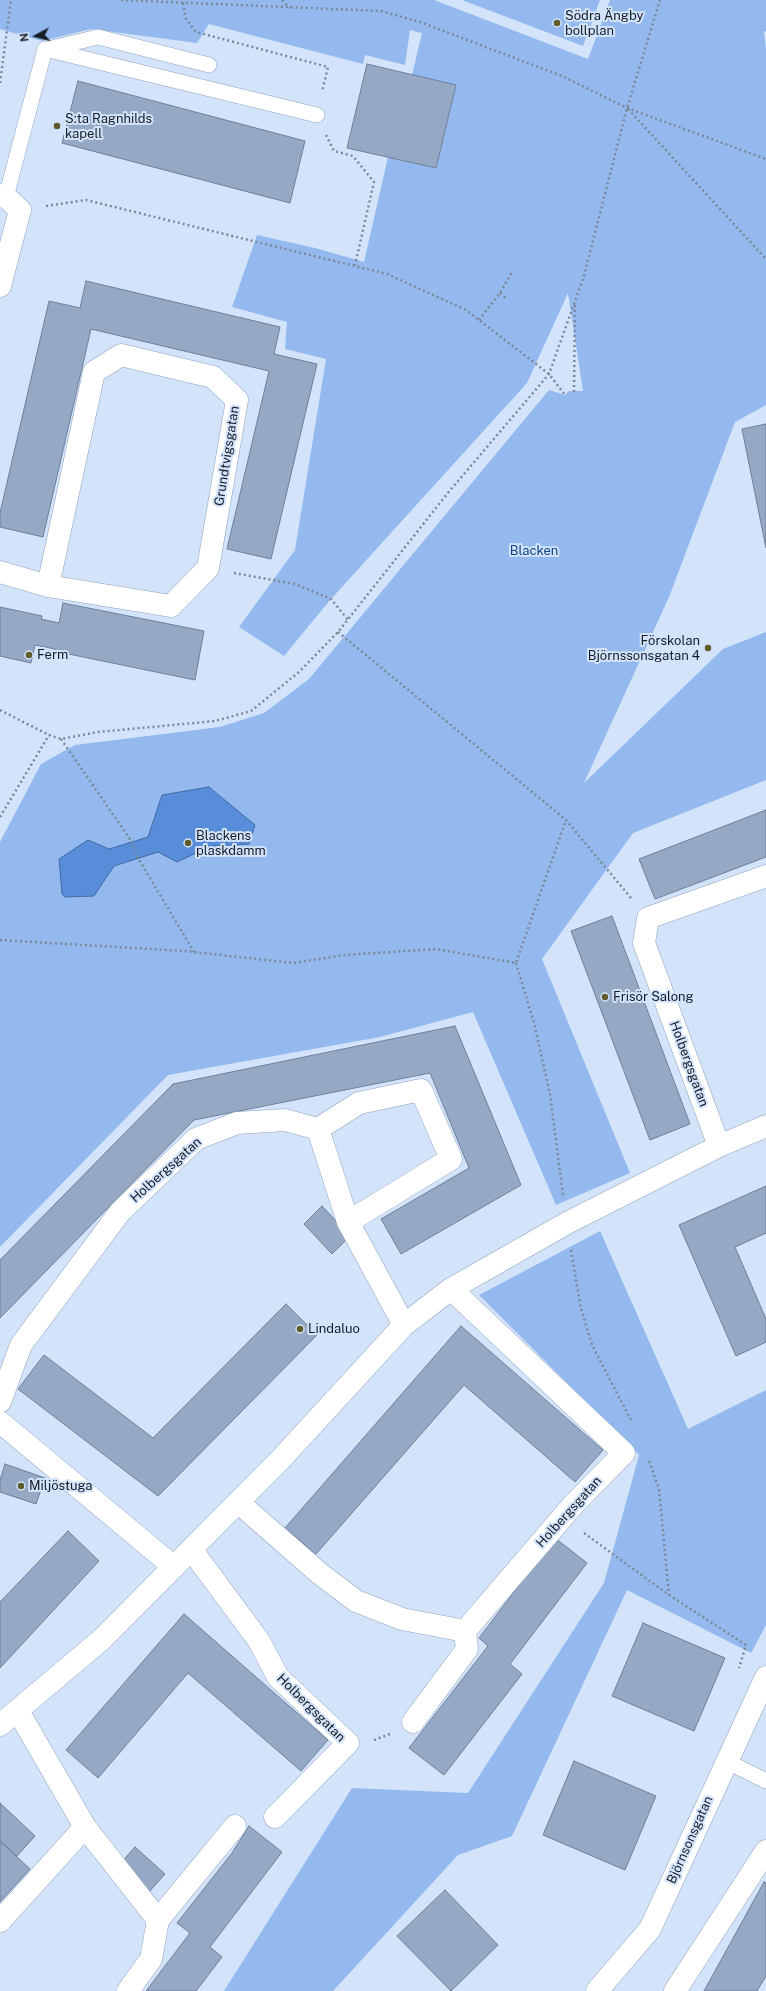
<!DOCTYPE html>
<meta charset="utf-8">
<style>
body{margin:0}
#map{position:relative;width:766px;height:1991px;overflow:hidden;background:#d2e3fa;font-family:"Public Sans",sans-serif}
canvas{display:block}
.north{position:absolute;left:16px;top:16px;width:40px;height:40px;-webkit-text-stroke:3px #d2e3fa;paint-order:stroke;rotate:263deg;font-size:11px;font-weight:700;line-height:16px;text-align:center;color:#161d27}
.north::after{content:'';display:block;margin:auto;width:14px;height:18px;background:#161d27;clip-path:polygon(50% 0,100% 100%,50% 72%,0 100%)}
</style>
<div id="map">
<canvas width="766" height="1991"></canvas>
<div class="north">N</div>
</div>
<script>
const ctx = document.querySelector('canvas').getContext('2d');
ctx.lineJoin = 'round';
function paint(path, color) { ctx.fillStyle = color; ctx.fill(path, 'evenodd'); }
const shape = rows => new Path2D(rows.map(r => 'M' + r).join(''));
function trace(path, color, width, dash) { ctx.strokeStyle = color; ctx.lineWidth = width; ctx.lineCap = dash ? 'butt' : 'round'; ctx.setLineDash(dash || []); ctx.stroke(path); }
function write(font, color, halo, rows, align = 'center') {
  ctx.font = font + ' "Public Sans",sans-serif'; ctx.lineWidth = 4; ctx.setLineDash([]); ctx.textBaseline = 'middle'; ctx.strokeStyle = halo; ctx.fillStyle = color; for (const [text, x, y, turn = 0] of rows) {
    ctx.save(); ctx.translate(x, y); ctx.rotate((+turn || 0) * Math.PI / 180); ctx.textAlign = isNaN(turn) ? turn : align; if (halo) ctx.strokeText(text, 0, 0); ctx.fillText(text, 0, 0); ctx.restore();
  }
}
const green = shape([
 [0,0,434,0,588,59,610,0,766,0,766,31,764,32,766,48,766,405,735,422,669,597,584,783,723,649,766,632,766,780,633,833,542,959,630,1173,556,1205,473,1012,380,1037,168,1075,0,1247,0,842,41,764,75,745,220,727,264,713,309,679,549,390,565,395,569,391,583,391,568,293,527,383,331,599,284,656,239,627,295,550,326,359,285,349,287,322,232,307,257,235,315,248,364,262,388,157,436,168,456,85,412,75,422,33,410,30,405,65,365,55,363,64,209,24,197,43,91,29,42,41,0,29],
 [462,0,600,0,583,46],
 [600,1231,688,1429,766,1390,766,1625,751,1653,627,1590,512,1836,458,1855,333,1991,224,1991,352,1788,468,1793,604,1583,639,1455,479,1295]
]);
const water = shape([
 [209,787,255,825,249,844,211,846,177,862,158,852,114,866,94,896,65,897,62,894,59,859,88,840,109,849,148,837,162,795,209,787]
]);
const building = shape([
 [367,64,456,85,436,168,347,148,367,64],
 [78,81,305,141,290,203,62,143,78,81],
 [86,281,280,327,274,354,317,364,271,559,227,549,269,371,91,329,43,537,0,527,0,513,49,301,80,308,86,281],
 [766,424,766,548,742,429,766,424],
 [63,603,204,631,195,680,54,651,55,649,35,645,31,663,0,656,0,607,42,616,41,619,59,623,63,603],
 [766,810,766,857,655,899,639,859,766,810],
 [612,916,690,1124,650,1140,571,931,612,916],
 [455,1026,521,1185,401,1254,381,1219,469,1168,430,1073,194,1120,0,1318,0,1260,173,1084,455,1026],
 [766,1186,766,1233,735,1247,766,1319,766,1342,736,1356,679,1225,766,1186],
 [322,1206,350,1236,332,1254,304,1224,322,1206],
 [286,1304,317,1335,158,1496,18,1389,44,1355,153,1438,286,1304],
 [461,1326,603,1450,575,1482,464,1385,316,1554,285,1528,461,1326],
 [5,1464,45,1478,36,1504,0,1492,0,1480,5,1464],
 [68,1531,99,1561,0,1668,0,1602,68,1531],
 [555,1538,587,1563,510,1664,522,1674,444,1775,409,1748,488,1646,479,1638,555,1538],
 [184,1614,328,1740,301,1771,188,1673,98,1778,66,1750,184,1614],
 [643,1623,725,1658,694,1731,612,1696,643,1623],
 [574,1761,656,1796,625,1870,543,1835,574,1761],
 [0,1803,35,1836,17,1856,0,1841,0,1803],
 [249,1826,282,1852,210,1947,222,1957,196,1991,146,1991,190,1933,177,1923,232,1853,249,1826],
 [0,1841,30,1869,0,1902,0,1841],
 [135,1847,165,1874,149,1892,119,1865,135,1847],
 [764,1882,766,1883,766,1976,757,1991,704,1991,764,1882],
 [445,1890,498,1945,451,1991,397,1936,445,1890]
]);
const path = shape([
 [121,0,381,11,420,22,562,76,627,108,766,159],
 [282,0,290,8],
 [183,3,186,19,196,32,328,67,322,92],
 [0,83,11,0],
 [628,109,766,259],
 [326,135,334,151,353,156,374,182,355,265],
 [46,206,86,200,387,274,466,310,549,374,565,395],
 [500,293,506,298],
 [479,320,500,293,512,272],
 [574,392,575,304],
 [234,573,295,584,331,599,348,620],
 [338,632,566,820,631,898],
 [0,710,49,735,61,739,98,732,215,721,251,711,299,672,338,632,447,494,549,374,584,276,627,108,660,0],
 [61,739,132,842,138,858,194,952],
 [0,817,49,735],
 [0,940,184,951,294,963,344,955,436,949,516,963,566,820],
 [516,963,534,1023,550,1094,563,1195],
 [571,1250,581,1309,592,1345,632,1422],
 [649,1461,659,1489,669,1595],
 [584,1533,669,1595,746,1645,739,1668],
 [374,1740,390,1734]
]);
const service = shape([
 [48,49,98,37,209,65],
 [6,197,45,49,317,115],
 [726,1761,766,1781]
]);
const minor = shape([
 [0,195,6,197,20,210,0,286],
 [0,572,48,586,171,606,208,568,237,400,213,377,121,355,94,372,48,586],
 [318,1129,359,1103,421,1090,451,1159,348,1222],
 [719,1146,644,943,648,918,766,876],
 [0,1402,21,1345,120,1212,196,1139,237,1123,285,1120,318,1129,348,1222,404,1325],
 [0,1422,174,1567],
 [238,1502,319,1573,356,1601,402,1619,465,1631,573,1505,624,1453,451,1289],
 [191,1549,259,1641,278,1677,348,1743,275,1817],
 [18,1711,85,1827,158,1920],
 [413,1722,467,1649,465,1631],
 [0,1725,101,1640,280,1460,404,1325,451,1289,567,1223,719,1146,766,1126],
 [0,1921,85,1827],
 [128,1991,151,1959,158,1920,235,1826],
 [597,1991,650,1929,766,1677],
 [675,1991,766,1851]
]);
const markers = [
 [557,23,4,"#5e5c29"],
 [57,126,4,"#5e5c29"],
 [708,648,4,"#5e5c29"],
 [29,655,4,"#5e5c29"],
 [188,843,4,"#5e5c29"],
 [605,997,4,"#5e5c29"],
 [300,1329,4,"#5e5c29"],
 [21,1486,4,"#5e5c29"]
];
const poiNames = [
 ["Södra Ängby",565,16],
 ["bollplan",565,31],
 ["S:ta Ragnhilds",65,119],
 ["kapell",65,134],
 ["Förskolan",700,641,"right"],
 ["Björnssonsgatan 4",700,656,"right"],
 ["Ferm",37,655],
 ["Blackens",196,836],
 ["plaskdamm",196,851],
 ["Frisör Salong",613,997],
 ["Lindaluo",308,1329],
 ["Miljöstuga",29,1486]
];
const streetNames = [
 ["Grundtvigsgatan",227,456,-81],
 ["Holbergsgatan",689,1064,70],
 ["Holbergsgatan",166,1170,-42],
 ["Holbergsgatan",569,1512,-48],
 ["Holbergsgatan",311,1708,45],
 ["Björnsonsgatan",690,1840,-66]
];
const parkNames = [
 ["Blacken",534,551]
];
paint(green, '#93b9ee');
paint(water, '#578dd9');
trace(water, '#446ba4', 1);
paint(building, '#95a8c4');
trace(building, '#6d7f9a', 1);
trace(service, '#8fa3be', 16);
trace(minor, '#8fa3be', 23);
trace(path, '#7c8899', 2.5, [2, 3]);
trace(service, '#fff', 15);
trace(minor, '#fff', 22);
for (const [x, y, r, color] of markers) { const dot = new Path2D(); dot.arc(x, y, r, 0, 2 * Math.PI); ctx.fillStyle = color; ctx.fill(dot); trace(dot, '#d2e3fa', 1.5); }
write('13px', '#161d27', '#d2e3fa', poiNames, 'left');
write('13px', '#161d27', '#d2e3fa', streetNames);
write('13px', '#0d4387', '#d2e3fa', parkNames);
</script>
